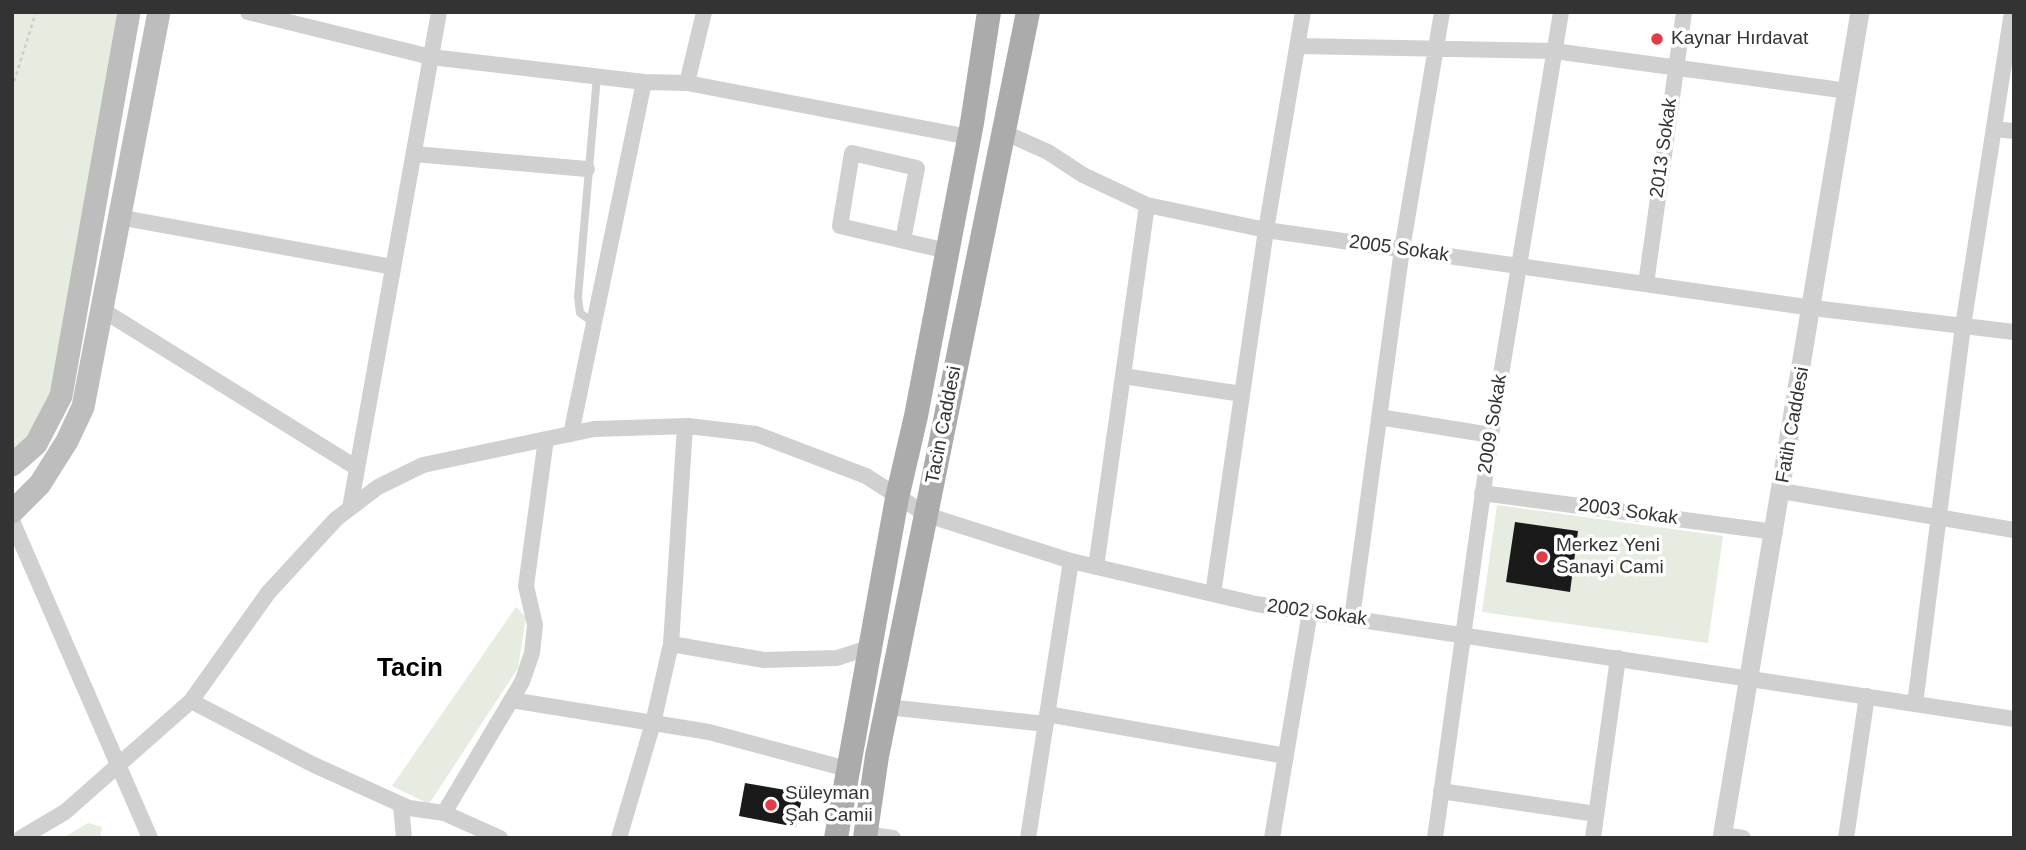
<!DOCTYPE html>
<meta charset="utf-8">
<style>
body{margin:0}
#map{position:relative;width:2026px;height:850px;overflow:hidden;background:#fff;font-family:Helvetica,sans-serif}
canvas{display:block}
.frame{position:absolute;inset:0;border:14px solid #333;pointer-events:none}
</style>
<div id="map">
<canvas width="2026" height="850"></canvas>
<div class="frame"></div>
</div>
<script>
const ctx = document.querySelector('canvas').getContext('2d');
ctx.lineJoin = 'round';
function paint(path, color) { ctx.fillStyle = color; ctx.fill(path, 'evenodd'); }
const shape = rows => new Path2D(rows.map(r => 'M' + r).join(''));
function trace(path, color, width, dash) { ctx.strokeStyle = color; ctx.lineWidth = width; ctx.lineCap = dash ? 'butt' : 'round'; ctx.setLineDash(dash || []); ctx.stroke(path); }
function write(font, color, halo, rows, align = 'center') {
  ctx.font = font + ' Helvetica,sans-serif'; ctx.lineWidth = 7; ctx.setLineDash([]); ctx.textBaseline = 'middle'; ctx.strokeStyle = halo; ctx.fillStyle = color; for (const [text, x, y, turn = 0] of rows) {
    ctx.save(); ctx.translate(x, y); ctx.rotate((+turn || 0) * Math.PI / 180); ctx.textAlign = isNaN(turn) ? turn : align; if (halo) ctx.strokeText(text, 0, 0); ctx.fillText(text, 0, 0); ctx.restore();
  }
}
const green = shape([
 [12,12,120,12,65,327,46,413,12,455],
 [1497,505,1723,536,1708,643,1482,612],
 [516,607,526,617,518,668,429,804,392,786],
 [88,823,102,827,100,838,63,838]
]);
const building = shape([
 [1515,522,1578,531,1570,592,1506,582],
 [745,783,803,793,796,827,739,816]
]);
const path = shape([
 [12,88,36,12]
]);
const service = shape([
 [594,323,580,313,578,297,597,76]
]);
const minor = shape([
 [248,12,431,57,644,82,687,83,969,137],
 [1298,46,1554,51,1848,91],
 [687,83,704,12],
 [1994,129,2014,131],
 [1003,132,1048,152,1083,175,1147,205,1266,230,1813,308,2014,332],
 [414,154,587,169],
 [118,217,393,267],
 [903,240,917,168,852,153,840,226,947,251],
 [1646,284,1684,12],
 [104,311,357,468],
 [1123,376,1242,394],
 [1379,417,1491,435],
 [685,426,671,644,764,660,837,658,871,647],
 [571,434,644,82],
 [1781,491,2014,530],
 [1482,493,1775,532],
 [350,508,439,12],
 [12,521,150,838],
 [1096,567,1147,205],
 [1213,594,1266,230,1303,12],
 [1352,618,1402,249,1442,12],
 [511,700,709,732,847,769],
 [191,701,312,764,409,808,444,813,500,838],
 [1915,704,1963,326,2012,12],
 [887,707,1046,724],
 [1047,714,1286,756],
 [1441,791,1596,814],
 [401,805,404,838],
 [444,813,522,682,532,653,535,625,526,586,546,439],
 [865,834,893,838],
 [1723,835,1743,838],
 [21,838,65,812,191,701,268,593,336,519,378,487,423,465,594,429,688,426,756,434,866,476,927,515,1071,561,1256,604,2014,719],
 [619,838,653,723,671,644],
 [1028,838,1071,561],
 [1272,838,1310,612],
 [1435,838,1491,435,1561,12],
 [1593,838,1618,658],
 [1846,838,1867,696]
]);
const tertiary = shape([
 [1722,838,1860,12]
]);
const secondary = shape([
 [12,465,36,444,61,396,129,12],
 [12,512,40,484,67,441,83,407,159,12]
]);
const primary = shape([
 [836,838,897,498,916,416,972,123,989,12],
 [865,838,877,756,1028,12]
]);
const markers = [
 [1657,39,7,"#e63946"],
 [1542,557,7,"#e63946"],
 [771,805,7,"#e63946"]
];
const poiNames = [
 ["Kaynar Hırdavat",1671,39],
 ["Merkez Yeni",1556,546],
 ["Sanayi Cami",1556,568],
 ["Süleyman",785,794],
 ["Şah Camii",785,816]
];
const streetNames = [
 ["2013 Sokak",1664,148,-82],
 ["2005 Sokak",1399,249,8],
 ["2009 Sokak",1493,424,-81],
 ["Tacin Caddesi",944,425,-79],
 ["Fatih Caddesi",1793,425,-80],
 ["2003 Sokak",1628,512,8],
 ["2002 Sokak",1317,613,8]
];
const districtNames = [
 ["Tacin",410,669]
];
paint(green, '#e6ecdf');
paint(building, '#1a1a1a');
trace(path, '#cdcdcd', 2.5, [3.5, 3.5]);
trace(service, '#d0d0d0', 8);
trace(minor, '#d0d0d0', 16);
trace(tertiary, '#d0d0d0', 19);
trace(secondary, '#bdbdbd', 23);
trace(primary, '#ababab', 24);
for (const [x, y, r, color] of markers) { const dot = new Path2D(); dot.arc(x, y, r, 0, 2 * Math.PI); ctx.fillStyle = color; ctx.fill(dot); trace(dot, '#fff', 2.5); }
write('19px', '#333', '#fff', poiNames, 'left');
write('19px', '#333', '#fff', streetNames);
write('bold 26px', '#000', '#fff', districtNames);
</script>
